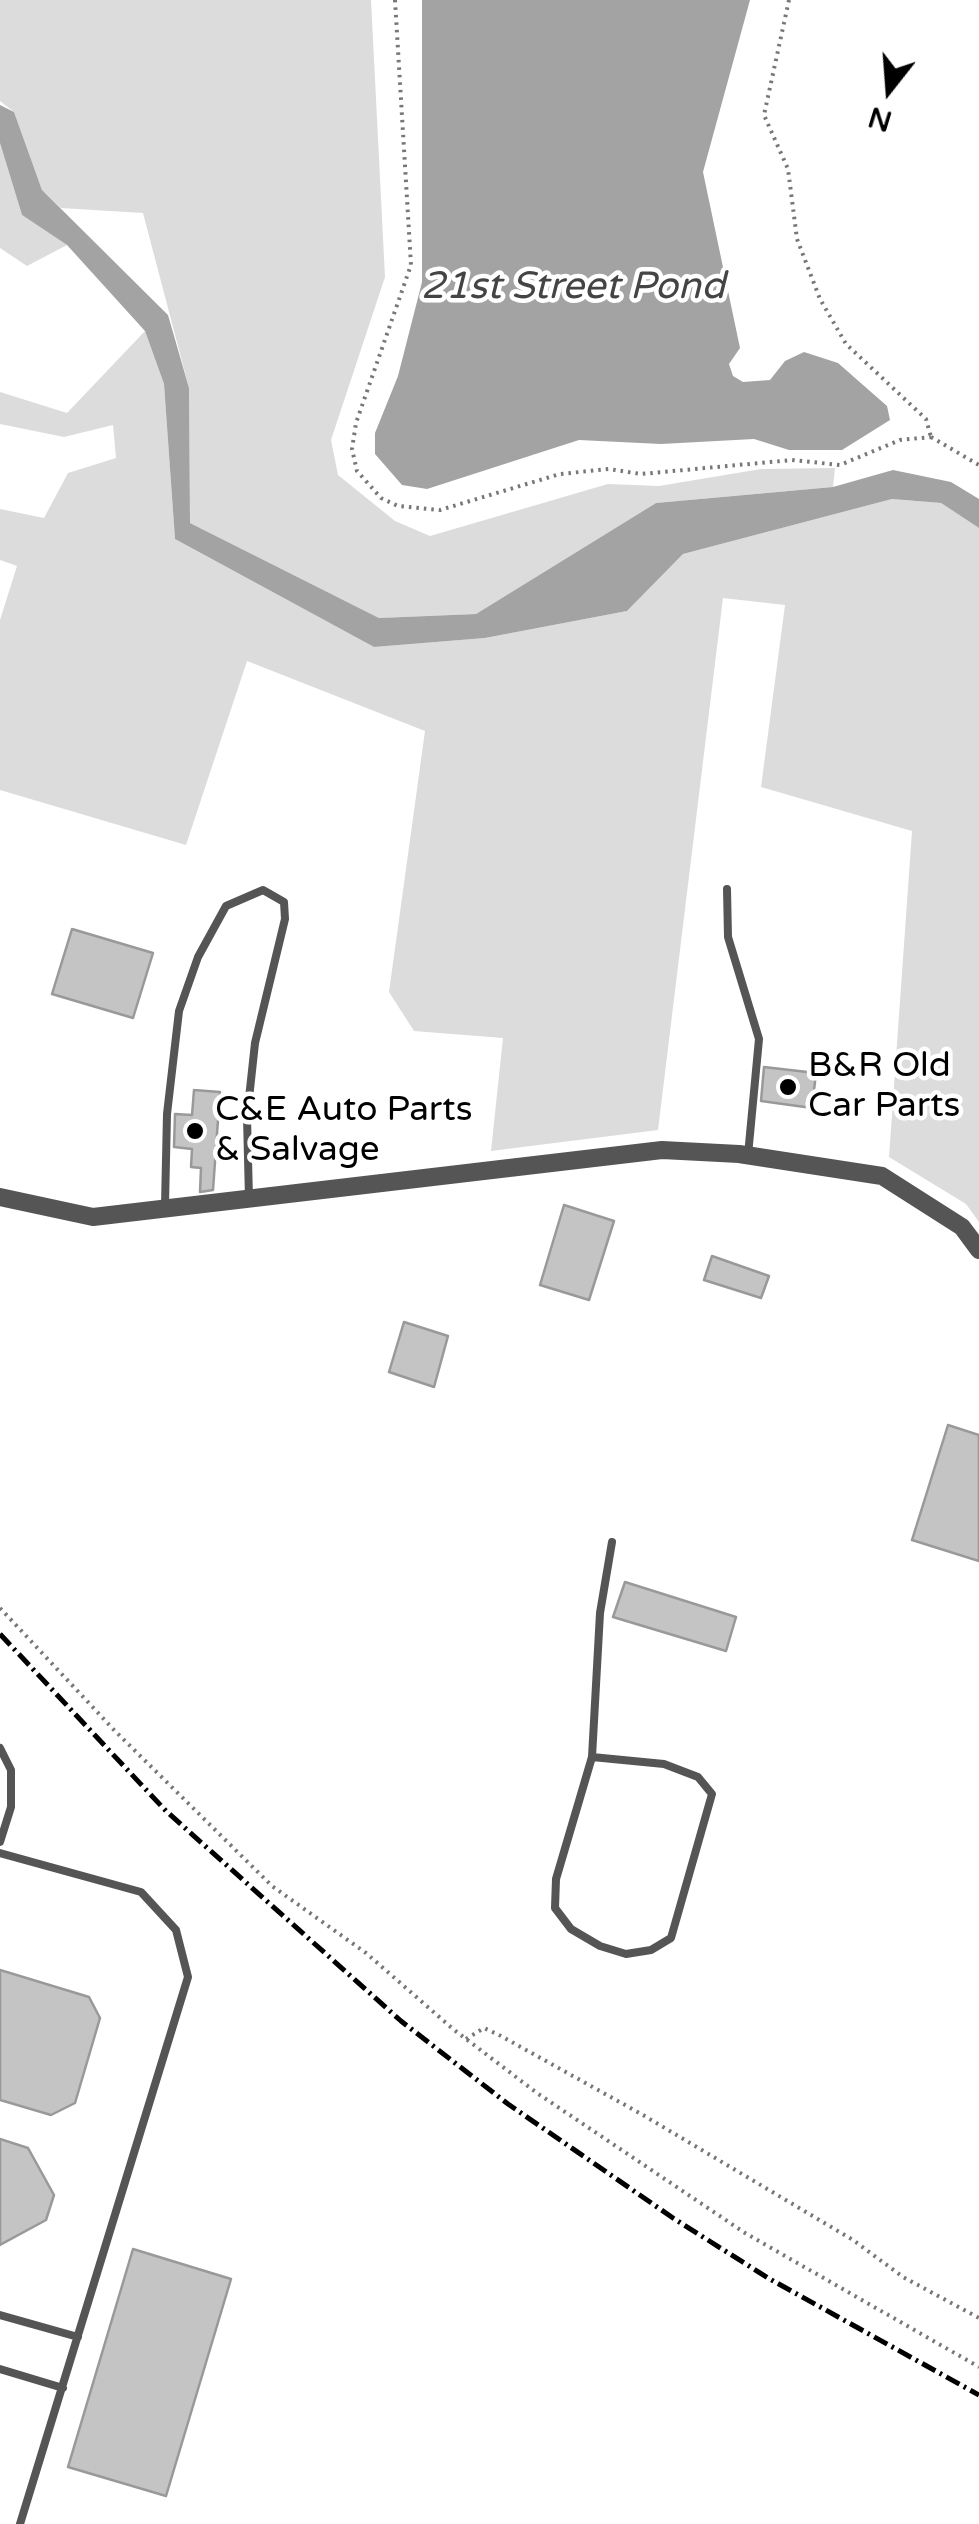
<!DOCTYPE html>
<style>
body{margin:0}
#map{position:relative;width:979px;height:2524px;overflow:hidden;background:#fff;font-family:"Varela Round",sans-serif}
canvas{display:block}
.north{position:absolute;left:839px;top:40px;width:100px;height:100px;-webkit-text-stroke:8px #fff;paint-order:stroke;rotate:197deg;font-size:28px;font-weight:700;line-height:40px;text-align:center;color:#000}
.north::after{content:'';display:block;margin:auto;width:35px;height:45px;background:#000;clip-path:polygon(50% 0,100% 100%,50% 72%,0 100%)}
</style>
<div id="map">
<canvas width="979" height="2524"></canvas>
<div class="north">N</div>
</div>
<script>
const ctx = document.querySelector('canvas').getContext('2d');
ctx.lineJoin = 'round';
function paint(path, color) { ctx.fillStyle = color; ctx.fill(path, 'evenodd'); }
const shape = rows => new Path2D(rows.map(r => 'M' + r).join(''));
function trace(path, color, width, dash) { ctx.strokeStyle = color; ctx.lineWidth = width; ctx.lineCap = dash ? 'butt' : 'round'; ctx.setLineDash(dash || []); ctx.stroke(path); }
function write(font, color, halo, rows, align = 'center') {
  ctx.font = font + ' "Varela Round",sans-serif'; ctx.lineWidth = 9; ctx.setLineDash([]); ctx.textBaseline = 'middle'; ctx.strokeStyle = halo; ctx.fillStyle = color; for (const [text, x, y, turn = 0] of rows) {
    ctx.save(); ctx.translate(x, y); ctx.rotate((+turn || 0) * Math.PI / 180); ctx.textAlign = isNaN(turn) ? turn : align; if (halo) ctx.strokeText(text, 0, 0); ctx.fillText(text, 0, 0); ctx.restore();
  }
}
const green = shape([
 [0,0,371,0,385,277,331,440,338,475,395,521,430,536,608,484,659,486,761,469,835,468,833,487,656,503,476,614,379,618,190,523,189,388,143,213,61,208,42,190,14,112,0,101],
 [0,143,22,215,67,245,27,266,0,248],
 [145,331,164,384,175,539,374,647,485,638,627,611,683,554,892,499,941,503,979,528,979,1222,966,1204,889,1157,912,831,761,787,785,605,723,598,658,1130,491,1151,503,1038,414,1031,389,992,425,731,247,661,186,845,0,790,0,620,17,566,0,560,0,509,44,518,68,473,116,458,113,425,64,437,0,424,0,392,67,413]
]);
const water = shape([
 [422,0,750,0,703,172,740,348,729,364,733,376,743,382,770,380,785,361,804,352,838,363,887,406,890,420,842,450,789,450,754,439,661,444,579,440,427,489,402,485,375,454,375,433,398,376,422,282],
 [0,105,14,112,42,190,168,315,189,388,190,523,379,618,476,614,656,503,833,487,893,470,951,482,979,499,979,528,941,503,892,499,683,554,627,611,485,638,374,647,175,539,164,384,145,331,67,245,22,215,0,143]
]);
const building = shape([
 [72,929,153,953,133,1018,52,994,72,929],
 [764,1067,816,1073,812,1108,761,1101,764,1067],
 [194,1090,220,1092,213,1190,200,1192,201,1168,191,1167,192,1149,174,1147,175,1114,192,1115,194,1090],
 [564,1205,614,1221,589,1300,540,1285,564,1205],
 [712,1256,769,1276,761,1298,704,1280,712,1256],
 [404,1322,448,1336,434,1387,389,1372,404,1322],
 [948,1425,979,1435,979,1561,912,1540,948,1425],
 [625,1582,736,1617,726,1651,613,1617,625,1582],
 [0,1970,89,1997,100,2018,75,2103,51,2115,0,2100,0,1970],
 [0,2139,28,2148,54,2195,46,2220,0,2245,0,2139],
 [133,2249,231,2279,166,2496,68,2467,133,2249]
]);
const path = shape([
 [395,0,411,265,356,423,352,449,357,471,381,498,398,506,440,510,560,474,609,469,641,474,792,460,840,465,900,440,931,437],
 [789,0,764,115,788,169,797,239,820,299,846,344,926,419,931,437],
 [931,437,979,465],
 [0,1608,115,1731,272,1886,366,1953,453,2029,537,2093,745,2233,979,2367],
 [466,2039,484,2028,501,2036,643,2115,853,2240,903,2277,979,2318]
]);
const service = shape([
 [727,889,728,937,759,1039,748,1155],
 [165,1205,167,1114,179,1011,198,957,226,906,263,890,284,902,285,919,255,1043,247,1117,249,1199],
 [0,1748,11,1770,11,1807,0,1842],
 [592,1757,664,1764,698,1777,712,1794,671,1938,651,1950,626,1954,600,1946,571,1929,555,1908,556,1879,592,1757,600,1613,612,1542],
 [0,1853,141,1892,176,1930,188,1977,20,2524],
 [0,2315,78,2337],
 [0,2369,63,2388]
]);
const tertiary = shape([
 [0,1197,93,1217,662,1150,739,1154,882,1176,962,1227,979,1250]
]);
const rail = shape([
 [0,1634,166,1811,401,2021,508,2104,673,2218,768,2278,979,2395]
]);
const markers = [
 [788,1087,10,"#000"],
 [195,1131,10,"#000"]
];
const poiNames = [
 ["B&R Old",808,1067],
 ["Car Parts",808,1107],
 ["C&E Auto Parts",215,1111],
 ["& Salvage",215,1151]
];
const waterNames = [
 ["21st Street Pond",573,288]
];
paint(green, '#dcdcdc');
paint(water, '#a3a3a3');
paint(building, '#c4c4c4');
trace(building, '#999', 2.5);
trace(path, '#777', 4, [2.5, 5]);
trace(service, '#555', 8);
trace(tertiary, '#555', 18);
trace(rail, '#000', 5, [15, 5, 2.5, 5]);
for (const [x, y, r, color] of markers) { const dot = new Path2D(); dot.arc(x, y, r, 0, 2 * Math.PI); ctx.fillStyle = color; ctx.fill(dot); trace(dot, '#fff', 4); }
write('35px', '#000', '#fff', poiNames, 'left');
write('italic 38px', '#444', '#fff', waterNames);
</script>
